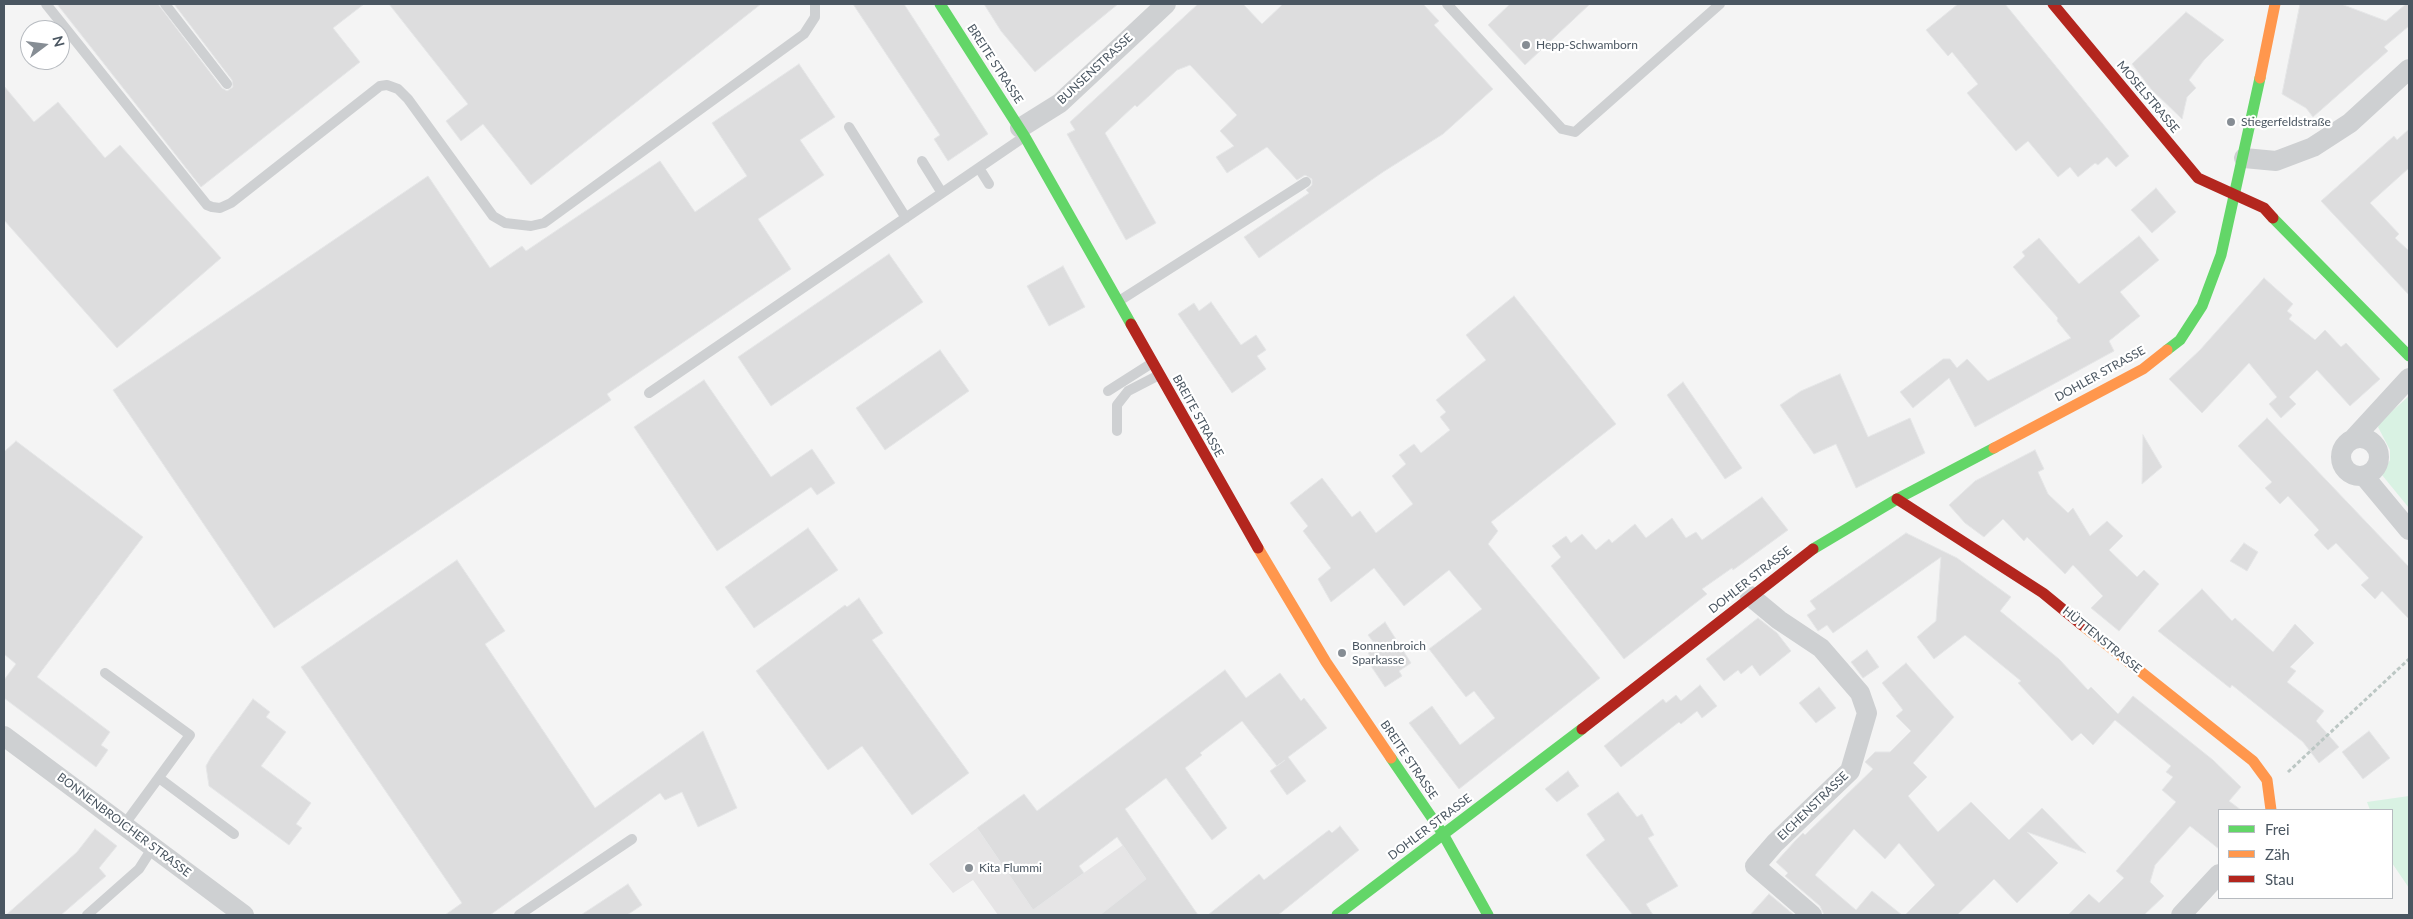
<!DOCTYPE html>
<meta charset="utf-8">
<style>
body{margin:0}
#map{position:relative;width:2413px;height:919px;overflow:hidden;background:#f4f4f4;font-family:Lato,sans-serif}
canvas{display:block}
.frame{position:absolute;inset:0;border:5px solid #4a5661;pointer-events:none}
.legend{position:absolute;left:2218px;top:809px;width:175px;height:90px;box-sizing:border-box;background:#fff;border:1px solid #b7bbc0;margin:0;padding:6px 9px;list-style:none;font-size:15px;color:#4a5661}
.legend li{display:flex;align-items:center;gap:10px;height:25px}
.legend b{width:25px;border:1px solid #b7bbc0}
.north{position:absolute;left:20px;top:20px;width:50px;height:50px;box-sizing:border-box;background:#fff;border:1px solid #b7bbc0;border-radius:50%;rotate:75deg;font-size:14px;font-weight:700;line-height:20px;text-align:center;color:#4a5661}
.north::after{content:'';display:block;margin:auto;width:18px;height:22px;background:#868d94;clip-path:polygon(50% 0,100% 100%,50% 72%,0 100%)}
</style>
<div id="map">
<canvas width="2413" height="919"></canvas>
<div class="frame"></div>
<ul class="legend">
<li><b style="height:6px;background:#63d668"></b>Frei</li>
<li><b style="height:6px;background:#ff974d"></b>Zäh</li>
<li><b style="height:6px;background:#b3261e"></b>Stau</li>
</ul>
<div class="north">N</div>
</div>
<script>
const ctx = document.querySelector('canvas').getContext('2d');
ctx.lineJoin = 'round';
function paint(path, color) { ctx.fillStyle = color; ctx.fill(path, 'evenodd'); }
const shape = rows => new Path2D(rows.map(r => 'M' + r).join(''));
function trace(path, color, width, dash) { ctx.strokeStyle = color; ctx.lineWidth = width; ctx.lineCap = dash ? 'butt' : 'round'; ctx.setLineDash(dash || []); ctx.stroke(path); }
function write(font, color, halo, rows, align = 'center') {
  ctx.font = font + ' Lato,sans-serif'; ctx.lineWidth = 4.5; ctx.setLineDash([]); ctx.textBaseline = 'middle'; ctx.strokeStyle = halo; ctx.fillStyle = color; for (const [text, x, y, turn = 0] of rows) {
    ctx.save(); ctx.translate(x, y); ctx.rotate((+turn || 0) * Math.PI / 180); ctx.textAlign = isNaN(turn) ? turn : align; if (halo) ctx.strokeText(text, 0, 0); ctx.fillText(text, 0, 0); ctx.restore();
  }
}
const education = shape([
 [977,828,1033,909,1123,845,1155,892,1129,911,1132,915,998,915,973,880,953,893,929,864]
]);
const green = shape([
 [2409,396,2409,508,2382,475,2390,460,2390,450,2378,427,2381,421],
 [2409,796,2409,888,2392,863,2392,810,2370,810,2367,802]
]);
const building = shape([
 [57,4,158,4,222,88,227,91,233,87,232,80,174,4,364,4,333,28,360,62,201,187,57,4],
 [389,4,761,4,531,185,483,124,461,141,446,121,468,104,389,4],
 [853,4,904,4,988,134,948,161,934,139,940,135,853,4],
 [984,4,1118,4,1035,72,1001,31,984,4],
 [1198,4,1243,4,1262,24,1283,4,1423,4,1439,21,1434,25,1493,89,1443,134,1383,172,1259,258,1244,237,1309,193,1306,190,1312,185,1312,179,1305,175,1297,180,1267,147,1227,173,1216,157,1234,146,1220,131,1237,115,1190,65,1177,70,1137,107,1135,105,1105,133,1156,223,1126,240,1067,134,1075,130,1070,122,1198,4],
 [1510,4,1590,4,1525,65,1488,25,1510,4],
 [1958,4,2005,4,2129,156,2116,167,2107,157,2098,165,2095,163,2078,177,2070,167,2058,177,2028,141,2016,151,1967,93,1978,84,1952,52,1948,56,1926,30,1958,4],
 [2300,4,2341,4,2386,21,2406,4,2409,4,2409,26,2384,47,2388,51,2313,117,2306,108,2282,94,2300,4],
 [2186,12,2224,40,2204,60,2189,80,2196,88,2187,97,2182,119,2151,89,2132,64,2186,12],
 [799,64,835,117,800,140,824,175,758,219,791,269,607,394,611,400,274,628,113,390,428,176,490,268,522,246,526,251,660,161,695,212,747,176,712,123,799,64],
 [4,86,34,122,58,102,105,158,120,145,221,258,117,348,4,220,4,86],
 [2409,129,2409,168,2370,203,2399,234,2395,238,2409,251,2409,295,2321,201,2394,136,2397,140,2409,129],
 [2156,188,2176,212,2152,233,2131,210,2156,188],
 [2139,236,2159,260,2120,292,2140,316,2109,341,2114,351,1975,427,1949,378,1913,408,1900,392,1943,359,1950,359,1957,368,1967,359,1988,381,2071,338,2057,321,2058,318,2013,267,2025,256,2022,252,2039,238,2079,284,2139,236],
 [889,254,923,302,771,406,738,357,889,254],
 [1063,266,1085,307,1049,326,1027,286,1063,266],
 [2264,278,2293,304,2287,311,2292,315,2289,319,2315,340,2325,330,2341,347,2346,343,2380,379,2350,406,2317,370,2289,397,2296,404,2281,418,2269,404,2277,397,2249,363,2202,413,2169,379,2200,350,2264,278],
 [1514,296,1616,424,1491,522,1498,531,1488,544,1600,678,1459,789,1409,723,1432,706,1460,745,1495,718,1474,691,1466,697,1429,649,1482,609,1449,570,1404,606,1374,568,1331,602,1318,579,1331,568,1303,531,1308,526,1290,503,1322,478,1352,517,1360,511,1376,533,1413,504,1392,476,1406,464,1399,455,1414,444,1421,453,1450,430,1440,417,1446,412,1436,400,1486,360,1466,335,1514,296],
 [1211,302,1241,345,1256,335,1266,350,1257,356,1266,369,1232,393,1178,314,1194,303,1199,311,1211,302],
 [940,350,969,391,885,450,856,408,940,350],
 [1840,374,1868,437,1910,418,1925,453,1856,488,1836,444,1814,454,1780,405,1801,391,1840,374],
 [704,380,771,477,812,449,835,483,817,495,811,487,717,551,634,427,704,380],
 [1683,382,1742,468,1725,479,1667,395,1683,382],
 [2267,418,2409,567,2409,619,2382,591,2375,599,2361,585,2369,578,2336,543,2328,550,2314,535,2319,530,2288,496,2280,504,2265,488,2272,482,2238,446,2267,418],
 [2143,435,2162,467,2142,484,2143,435],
 [16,441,143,537,37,677,110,732,101,745,108,750,96,767,4,698,4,680,16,664,4,654,4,452,16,441],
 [2035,450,2044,469,2038,472,2048,494,2068,513,2073,508,2090,536,2107,521,2123,536,2109,550,2137,577,2144,570,2159,584,2119,631,2091,608,2103,596,2073,565,2065,574,2027,537,2024,541,2003,519,1984,537,1965,523,1949,505,1975,481,2035,450],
 [1762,497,1788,530,1733,570,1732,568,1702,589,1707,594,1624,659,1551,566,1561,557,1552,546,1566,536,1571,543,1582,534,1596,550,1609,539,1612,543,1635,524,1646,538,1672,518,1686,538,1696,532,1702,540,1762,497],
 [808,528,838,570,754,628,725,587,808,528],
 [1906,533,1957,558,2011,597,2000,611,2059,659,2088,690,2091,687,2118,714,2133,696,2213,760,2241,787,2229,801,2241,810,2219,810,2219,849,2190,826,2155,865,2150,882,2164,896,2144,915,2068,915,2089,894,2099,903,2124,878,2116,871,2176,802,2162,790,2173,777,2166,772,2171,766,2115,720,2093,745,2081,733,2072,741,2018,683,2021,681,1965,635,1934,659,1917,637,1936,621,1941,557,1833,633,1827,625,1818,631,1807,615,1816,609,1810,601,1906,533],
 [2244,543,2258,552,2247,571,2230,561,2244,543],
 [457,560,505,631,485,644,595,808,703,731,737,808,698,827,682,792,665,800,660,793,490,915,445,915,462,903,301,667,457,560],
 [2202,589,2232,621,2235,618,2273,652,2295,624,2314,643,2290,667,2296,671,2287,682,2324,711,2316,721,2339,747,2319,763,2303,742,2232,685,2230,688,2158,631,2202,589],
 [859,598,883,633,872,640,969,773,912,815,862,746,828,770,756,671,845,605,847,607,859,598],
 [1758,618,1777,633,1791,651,1760,676,1752,665,1741,674,1738,670,1724,681,1706,659,1758,618],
 [1385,622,1411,663,1399,671,1402,676,1385,687,1369,663,1373,660,1368,653,1377,647,1368,635,1385,622],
 [1867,650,1879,667,1863,678,1851,662,1867,650],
 [1906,663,1954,717,1913,763,1927,777,1908,796,1938,832,1971,802,2009,840,2042,808,2086,853,2027,832,2058,863,2017,903,1994,879,1957,915,1905,915,1935,885,1899,843,1885,859,1854,829,1815,875,1856,910,1872,891,1902,915,1824,915,1820,906,1785,876,1788,873,1776,862,1795,841,1803,833,1805,835,1873,769,1865,762,1875,752,1890,752,1911,731,1896,716,1903,710,1882,683,1906,663],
 [1225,670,1246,698,1280,673,1301,701,1304,698,1327,728,1288,757,1306,781,1287,795,1270,771,1285,760,1277,766,1242,721,1200,753,1202,755,1185,768,1227,828,1212,840,1166,778,1125,809,1198,915,1100,915,1146,879,1117,837,1079,866,1084,873,1033,910,977,828,1024,794,1037,811,1225,670],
 [1700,685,1717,706,1702,718,1697,711,1681,724,1679,722,1621,767,1604,746,1663,699,1666,703,1676,695,1681,701,1700,685],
 [1819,687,1836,708,1816,723,1799,703,1819,687],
 [253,699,270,712,266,717,286,732,261,766,311,803,296,824,302,828,289,845,209,786,206,766,211,757,253,699],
 [2369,731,2390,758,2363,779,2342,752,2369,731],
 [1568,771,1579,786,1557,802,1545,789,1568,771],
 [1618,792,1637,817,1642,814,1654,835,1648,838,1678,886,1646,904,1653,915,1633,915,1586,855,1605,840,1587,814,1618,792],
 [1340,826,1359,850,1278,915,1208,915,1259,874,1264,880,1329,830,1332,833,1340,826],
 [95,829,117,846,99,868,106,876,61,915,6,915,77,852,95,829],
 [628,884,642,905,627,915,581,915,628,884],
 [1769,894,1794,915,1750,915,1769,894]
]);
const path = shape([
 [2288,772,2409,659]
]);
const lane = shape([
 [46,4,207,205,212,207,220,208,231,203,380,86,387,85,398,89,408,99,493,216,505,223,531,226,544,223,804,34,815,17,815,4],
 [165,4,227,84],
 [1447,4,1562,129,1575,132,1720,4],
 [849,127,906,218],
 [922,161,942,193],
 [979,168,989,184],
 [1119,301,1306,182],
 [1108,391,1152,363],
 [649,393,1024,137],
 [1117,431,1117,405,1128,391,1159,375],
 [105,673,190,735,124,825],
 [159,778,234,834],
 [87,915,139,869,153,847],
 [519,915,632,839]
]);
const street = shape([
 [1020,128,1060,103,1166,4],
 [2244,158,2276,161,2313,147,2350,123,2409,69],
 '2341 457a19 19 0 1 1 38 0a19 19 0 1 1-38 0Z',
 [2353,439,2409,378],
 [2364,476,2409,530],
 [1750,596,1779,620,1821,648,1860,693,1867,713,1850,771,1775,843,1755,866,1812,915],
 [4,736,244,915],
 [2181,915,2219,874]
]);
const fast = shape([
 [940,4,1025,137,1131,324],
 [2273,218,2409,356],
 [2167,350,2180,340,2202,306,2221,255,2260,78],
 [1813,549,1897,499,1994,448],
 [1391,758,1443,834,1488,915],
 [1337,915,1582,729]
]);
const slow = shape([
 [2260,78,2275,4],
 [1994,448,2143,369,2167,350],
 [1258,548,1326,662,1391,758],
 [2082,625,2253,761,2267,780,2271,810]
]);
const jam = shape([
 [2053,4,2198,178,2264,208,2273,218],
 [1131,324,1258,548],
 [1897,499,2043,593,2082,625],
 [1582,729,1813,549]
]);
const markers = [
 [1526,45,5,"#868d94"],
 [2231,122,5,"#868d94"],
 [1342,653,5,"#868d94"],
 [969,868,5,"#868d94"]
];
const poiNames = [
 ["Hepp-Schwamborn",1536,45],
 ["Stiegerfeldstraße",2241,122],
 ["Bonnenbroich",1352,646],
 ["Sparkasse",1352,660],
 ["Kita Flummi",979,868]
];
const streetNames = [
 ["BREITE STRASSE",995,64,57],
 ["BUNSENSTRASSE",1095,69,-43],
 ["MOSELSTRASSE",2148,97,50],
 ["DOHLER STRASSE",2100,374,-29],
 ["BREITE STRASSE",1198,416,61],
 ["DOHLER STRASSE",1750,580,-38],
 ["HÜTTENSTRASSE",2102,640,39],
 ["BREITE STRASSE",1409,760,56],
 ["EICHENSTRASSE",1813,806,-44],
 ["BONNENBROICHER STRASSE",124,825,37],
 ["DOHLER STRASSE",1430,827,-37]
];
paint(education, '#e6e5e6');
paint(green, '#d9f2e3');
paint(building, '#ddddde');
trace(building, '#e5e6e7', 1);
trace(path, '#bcc7c4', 3, [4, 2.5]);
trace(lane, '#ced0d2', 10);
trace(street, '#ced0d2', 20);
trace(fast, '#63d668', 11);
trace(slow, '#ff974d', 11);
trace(jam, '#b3261e', 11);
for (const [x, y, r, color] of markers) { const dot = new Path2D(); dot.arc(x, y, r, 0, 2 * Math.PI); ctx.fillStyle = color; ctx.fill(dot); trace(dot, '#fff', 2); }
write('12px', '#4a5661', '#fff', poiNames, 'left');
write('12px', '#4a5661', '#fff', streetNames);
</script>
